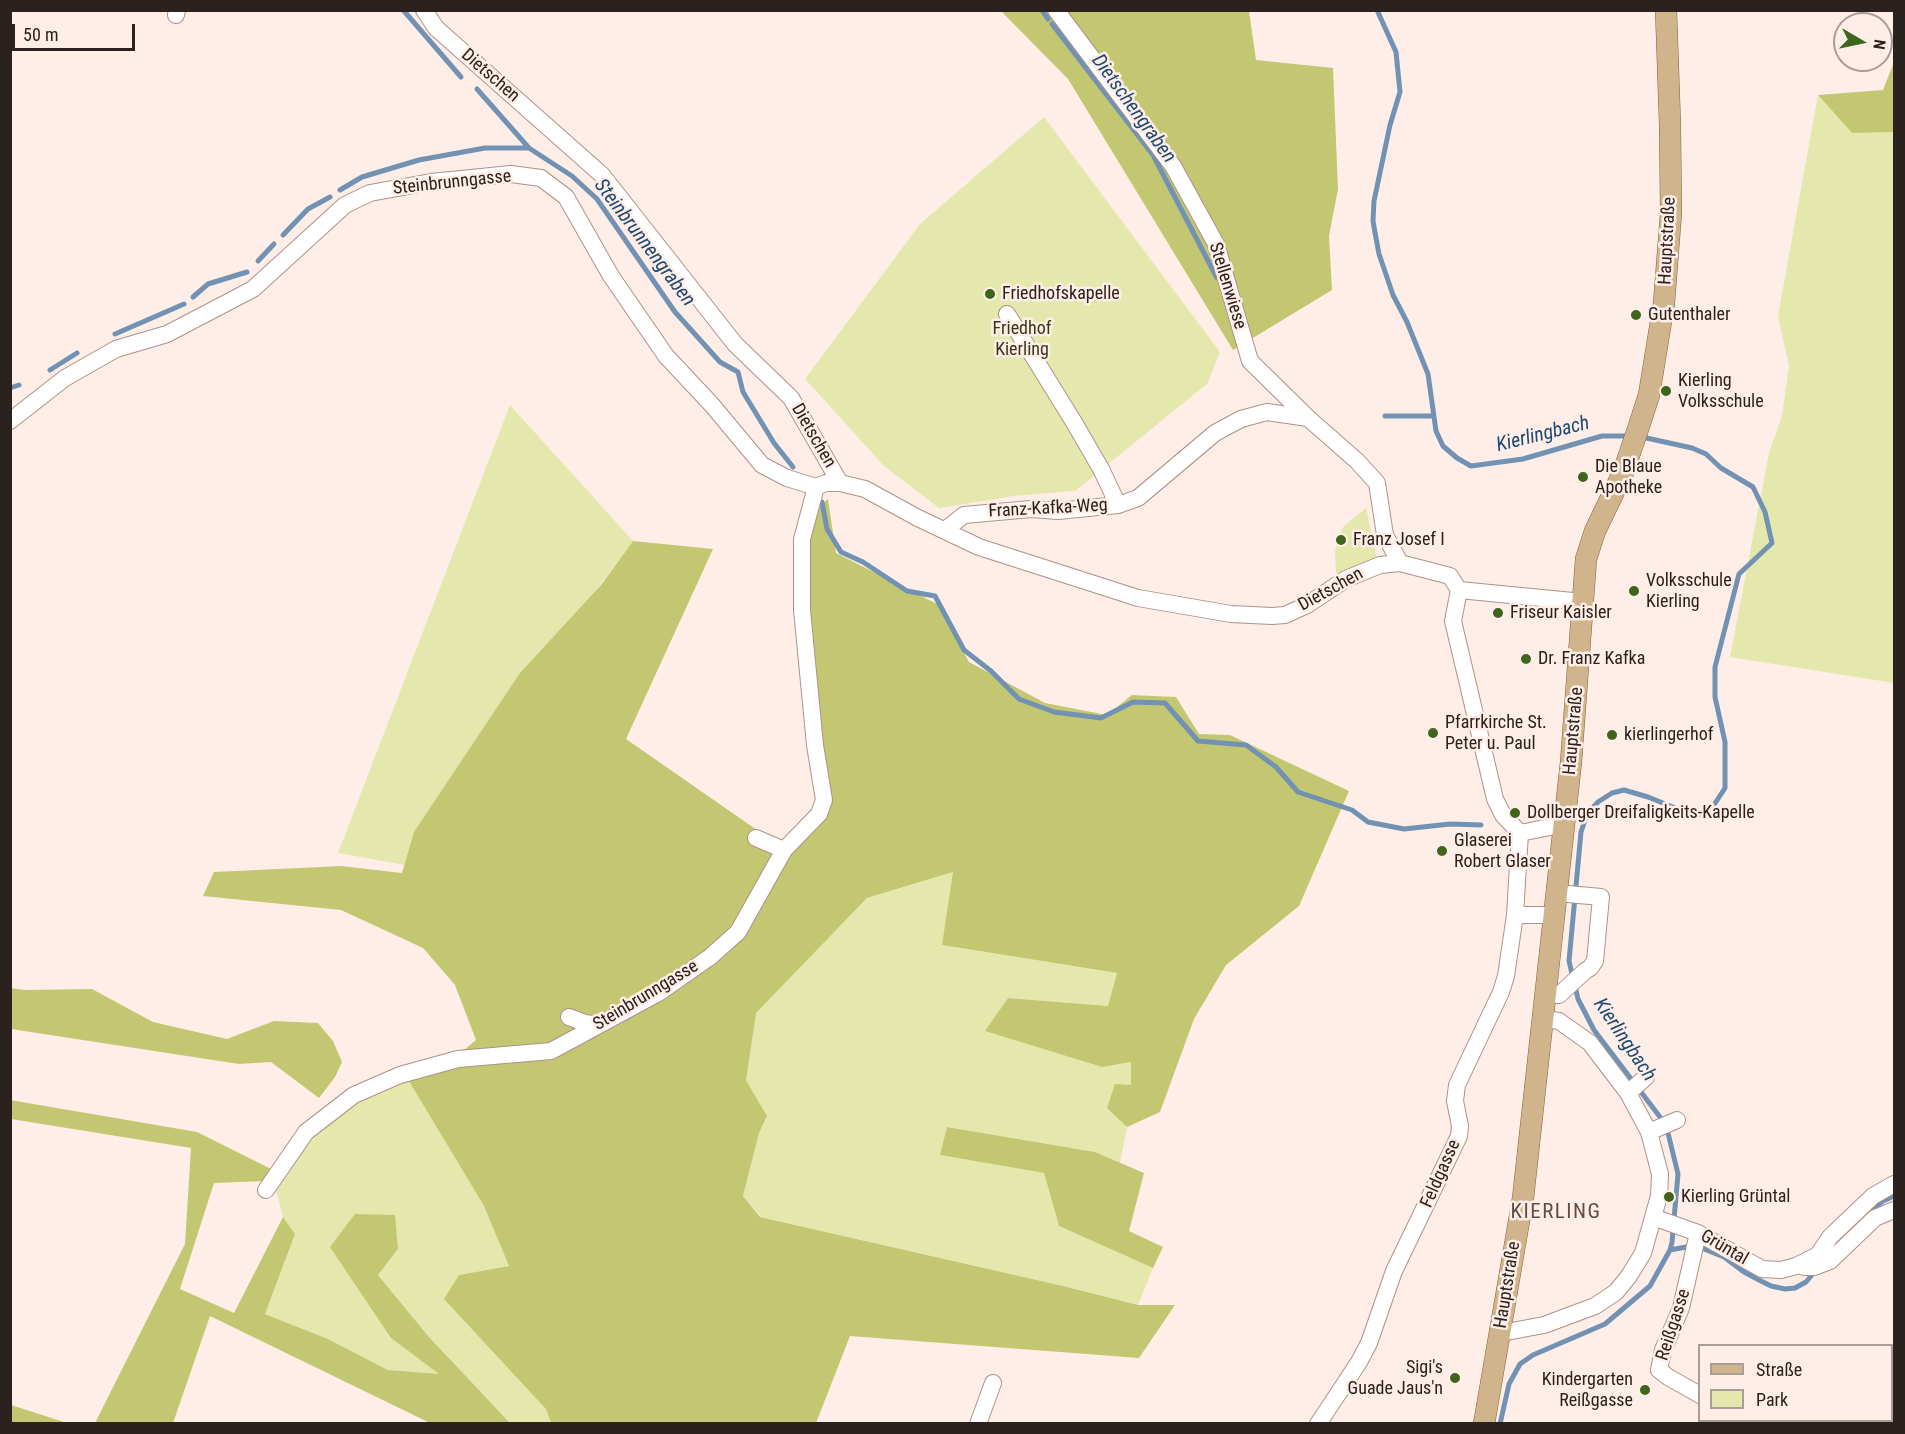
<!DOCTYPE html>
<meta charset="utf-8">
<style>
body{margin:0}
#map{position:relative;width:1905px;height:1434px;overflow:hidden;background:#ffeee7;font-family:"Roboto Condensed",sans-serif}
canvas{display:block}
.frame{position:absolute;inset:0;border:12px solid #2b211e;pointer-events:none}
.legend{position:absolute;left:1698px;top:1344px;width:195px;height:78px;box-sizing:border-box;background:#ffeee7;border:2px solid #aa9c97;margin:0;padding:8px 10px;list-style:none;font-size:18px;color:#2b211e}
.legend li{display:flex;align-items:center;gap:12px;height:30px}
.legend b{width:30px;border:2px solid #aa9c97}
.north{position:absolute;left:1833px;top:12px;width:60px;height:60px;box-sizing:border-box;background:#ffeee7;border:2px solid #aa9c97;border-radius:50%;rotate:99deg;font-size:16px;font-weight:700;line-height:24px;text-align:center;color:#2b211e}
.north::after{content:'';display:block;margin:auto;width:21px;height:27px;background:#3f641e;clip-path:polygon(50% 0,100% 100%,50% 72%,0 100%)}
.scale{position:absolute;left:12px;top:24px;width:123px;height:27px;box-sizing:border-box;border:3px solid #2b211e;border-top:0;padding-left:8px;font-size:18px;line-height:21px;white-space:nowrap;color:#2b211e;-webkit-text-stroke:4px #ffeee7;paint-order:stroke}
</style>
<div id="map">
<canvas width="1905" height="1434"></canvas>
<div class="frame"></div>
<ul class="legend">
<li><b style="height:8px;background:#d0b58c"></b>Straße</li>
<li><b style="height:16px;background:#e5e8ac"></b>Park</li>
</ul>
<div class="north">N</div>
<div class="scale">50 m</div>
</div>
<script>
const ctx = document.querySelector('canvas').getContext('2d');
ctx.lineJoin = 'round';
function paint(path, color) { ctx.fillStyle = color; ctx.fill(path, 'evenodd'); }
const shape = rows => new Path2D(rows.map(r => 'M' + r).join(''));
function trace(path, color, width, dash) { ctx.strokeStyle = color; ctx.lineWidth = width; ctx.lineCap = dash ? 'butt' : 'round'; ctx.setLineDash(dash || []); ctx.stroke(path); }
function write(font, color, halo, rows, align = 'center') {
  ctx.font = font + ' "Roboto Condensed",sans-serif'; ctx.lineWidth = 5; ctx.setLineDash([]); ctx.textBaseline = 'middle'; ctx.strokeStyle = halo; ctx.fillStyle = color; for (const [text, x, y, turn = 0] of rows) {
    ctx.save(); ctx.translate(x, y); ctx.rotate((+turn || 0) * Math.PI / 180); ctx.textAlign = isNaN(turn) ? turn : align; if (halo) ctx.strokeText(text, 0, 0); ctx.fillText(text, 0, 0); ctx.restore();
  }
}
const green = shape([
 [1818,95,1852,133,1894,132,1894,683,1730,657,1769,453,1782,416,1789,366,1778,316],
 [1044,117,1220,352,1207,384,1075,491,1014,496,939,508,884,466,805,379,920,224],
 [510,405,633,541,414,832,405,865,338,853],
 [1366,508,1377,558,1336,576,1335,551,1343,527],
 [954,872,942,945,1117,973,1108,1006,1008,998,986,1031,1102,1067,1132,1062,1131,1086,1107,1107,1127,1127,1120,1163,1095,1152,948,1127,940,1155,1044,1173,1059,1226,1153,1268,1138,1305,1063,1286,761,1217,743,1196,759,1133,767,1116,746,1080,755,1013,867,898],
 [407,1078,484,1206,509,1266,459,1275,546,1409,551,1423,510,1423,429,1337,378,1275,398,1249,355,1214,391,1338,441,1375,388,1370,328,1339,265,1314,295,1234,283,1217,275,1186,310,1139,347,1109,373,1091]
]);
const forest = shape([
 [1001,11,1249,11,1256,60,1333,68,1338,189,1329,236,1332,290,1233,350,1068,79],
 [1894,62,1894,132,1852,133,1818,95,1883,90],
 [828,499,836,553,937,604,969,662,1045,703,1107,715,1132,695,1176,697,1199,734,1230,735,1349,791,1299,906,1226,965,1194,1019,1160,1112,1127,1127,1107,1108,1115,1084,1131,1085,1131,1062,1102,1067,985,1031,1008,998,1108,1006,1117,973,942,945,953,872,867,898,756,1013,746,1080,767,1116,759,1133,743,1196,760,1217,1063,1286,1138,1305,1175,1305,1139,1358,850,1336,816,1423,551,1423,546,1409,444,1299,459,1275,509,1266,484,1206,407,1078,458,1055,476,1040,455,985,423,948,341,910,203,896,214,872,341,866,402,873,414,832,520,673,601,585,633,541,713,549,626,739,780,846,832,796,817,744,806,540,813,512],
 [10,988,26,990,92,989,153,1022,227,1039,274,1021,318,1023,333,1041,342,1062,335,1077,319,1098,271,1062,239,1064,11,1029],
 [10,1100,197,1132,273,1170,265,1181,214,1183,180,1289,234,1313,283,1217,295,1234,265,1314,328,1339,388,1370,439,1374,391,1338,330,1247,355,1214,395,1215,398,1249,378,1275,429,1337,510,1423,430,1423,210,1316,173,1423,95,1423,185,1244,191,1148,11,1119],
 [947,1127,1095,1152,1144,1173,1129,1231,1163,1247,1153,1268,1059,1226,1044,1173,940,1155],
 [11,1405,67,1423,11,1423]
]);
const stream = shape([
 [1042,10,1048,19],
 [1377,10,1396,52,1400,92,1390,125,1374,201,1373,221,1376,238,1379,254,1393,295,1407,322,1428,374,1436,431,1443,446,1457,458,1471,466,1523,459,1602,436,1629,436],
 [404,11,461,77],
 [1052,24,1153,155,1217,278],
 [477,89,529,148],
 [340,190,362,177,419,160,485,148,529,148,572,176,597,199,675,312,720,362,738,372,743,392,774,443,793,467],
 [283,235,308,209,330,197],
 [258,261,274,244],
 [193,297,208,284,247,272],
 [115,334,184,304],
 [50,370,77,353],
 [10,388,19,385],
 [1385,416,1433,416],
 [822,502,827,529,841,552,863,562,907,591,935,596,964,650,991,671,1019,699,1054,712,1101,718,1133,702,1165,703,1198,741,1246,745,1276,767,1298,792,1352,810,1368,822,1404,829,1450,824,1481,825],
 [1843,1238,1860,1219,1883,1201,1894,1196],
 [1704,1249,1724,1257,1744,1272,1759,1280,1771,1286,1785,1289,1795,1288,1806,1282,1816,1270],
 [1670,1250,1686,1247],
 [1500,1424,1509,1384,1520,1364,1533,1355,1605,1324,1650,1286,1670,1250,1672,1242,1678,1174,1668,1133,1660,1117,1594,1030,1578,999,1569,961,1581,832,1587,814,1598,802,1612,793,1624,790,1648,797,1695,816,1712,808,1725,788,1725,742,1715,697,1715,667,1739,574,1772,543,1765,512,1753,487,1721,468,1706,454,1692,448,1642,437]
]);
const minor = shape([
 [424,10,436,28,602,175,735,344,791,398,840,483],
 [1056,10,1173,166,1216,244,1250,361,1308,418,1357,461,1377,483,1385,535,1400,563],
 [176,15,177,10],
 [1007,314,1075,424,1101,469,1118,505],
 [10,421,65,378,116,349,167,334,253,289,345,205,370,193,431,182,511,174,541,178,566,197,611,276,666,356,712,405,762,465,787,478,816,487,826,483,840,483,865,489,918,518,979,547,1138,598,1231,614,1272,616,1285,615,1307,605,1346,579,1380,565,1400,563,1450,576,1459,590],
 [945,530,964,515,1031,509,1058,511,1118,505,1138,498,1215,433,1241,419,1267,412,1308,418],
 [1459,590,1453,621,1495,799,1503,815,1520,833],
 [1459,590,1583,602],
 [1520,833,1565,824],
 [756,838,784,850],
 [1515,915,1555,915],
 [1546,994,1559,995,1585,971,1590,968,1595,961,1601,897,1557,893],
 [569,1017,585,1023,599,1025],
 [1628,1093,1646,1077],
 [1649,1132,1677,1120],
 [266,1190,306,1132,354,1095,400,1075,458,1059,551,1051,660,992,710,957,738,932,784,850,819,814,824,800,815,745,802,610,802,539,816,487],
 [1653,1217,1698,1233,1762,1269,1781,1270,1796,1266,1818,1255,1830,1237,1873,1196,1894,1184],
 [1698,1233,1681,1308,1663,1350,1659,1370,1668,1377,1700,1395],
 [1804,1267,1814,1267,1830,1261,1875,1218,1894,1210],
 [1501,1333,1544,1325,1595,1306,1616,1292,1629,1276,1643,1253,1659,1196,1660,1174,1649,1132,1628,1093,1590,1043,1559,1021,1544,1019],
 [978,1424,993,1383],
 [1318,1424,1359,1362,1369,1343,1394,1271,1459,1136,1460,1126,1455,1101,1457,1085,1501,992,1506,976,1515,915,1520,833],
 [1709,1424,1710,1420]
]);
const major = shape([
 [1484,1424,1523,1198,1571,762,1586,559,1595,531,1623,473,1639,426,1649,395,1664,303,1671,213,1670,125,1666,10]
]);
const markers = [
 [990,294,6,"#3f641e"],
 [1636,315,6,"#3f641e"],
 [1666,391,6,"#3f641e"],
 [1583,477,6,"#3f641e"],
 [1341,540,6,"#3f641e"],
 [1634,591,6,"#3f641e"],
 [1498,613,6,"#3f641e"],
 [1526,659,6,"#3f641e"],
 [1433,733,6,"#3f641e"],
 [1612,735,6,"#3f641e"],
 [1515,813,6,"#3f641e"],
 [1442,851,6,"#3f641e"],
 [1669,1197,6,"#3f641e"],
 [1455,1378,6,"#3f641e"],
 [1645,1390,6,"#3f641e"]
];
const streetNames = [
 ["Dietschen",490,76,41],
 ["Steinbrunngasse",452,183,-6],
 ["Hauptstraße",1668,241,-87],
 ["Stellenwiese",1227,286,73],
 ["Dietschen",813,436,60],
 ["Franz-Kafka-Weg",1048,509,-3],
 ["Dietschen",1331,590,-29],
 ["Hauptstraße",1574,731,-85],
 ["Steinbrunngasse",646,996,-31],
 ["Feldgasse",1441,1174,-66],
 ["Grüntal",1724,1248,30],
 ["Hauptstraße",1508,1285,-81],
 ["Reißgasse",1674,1325,-72]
];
const poiNames = [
 ["Friedhofskapelle",1002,294],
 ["Gutenthaler",1648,315],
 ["Kierling",1678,381],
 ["Volksschule",1678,402],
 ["Die Blaue",1595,467],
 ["Apotheke",1595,488],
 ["Franz Josef I",1353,540],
 ["Volksschule",1646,581],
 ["Kierling",1646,602],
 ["Friseur Kaisler",1510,613],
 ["Dr. Franz Kafka",1538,659],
 ["Pfarrkirche St.",1445,723],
 ["Peter u. Paul",1445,744],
 ["kierlingerhof",1624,735],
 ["Dollberger Dreifaligkeits-Kapelle",1527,813],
 ["Glaserei",1454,841],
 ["Robert Glaser",1454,862],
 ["Kierling Grüntal",1681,1197],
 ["Sigi's",1443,1368,"right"],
 ["Guade Jaus'n",1443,1389,"right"],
 ["Kindergarten",1633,1380,"right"],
 ["Reißgasse",1633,1401,"right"]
];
const parkNames = [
 ["Friedhof",1022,329],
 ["Kierling",1022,350]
];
const waterNames = [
 ["Dietschengraben",1133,109,54],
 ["Steinbrunnengraben",644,243,53],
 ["Kierlingbach",1543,435,-14],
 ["Kierlingbach",1624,1040,56]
];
const quarterNames = [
 ["KIERLING",1556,1213]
];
paint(green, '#e5e8ac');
paint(forest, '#c4c771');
trace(stream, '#7292b4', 5);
trace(minor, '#ac9289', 18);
trace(major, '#816134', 22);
trace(minor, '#fff', 16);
trace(major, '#d0b58c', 21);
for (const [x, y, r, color] of markers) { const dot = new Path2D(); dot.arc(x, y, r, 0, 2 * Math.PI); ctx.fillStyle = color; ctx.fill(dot); trace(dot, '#ffeee7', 2); }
write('18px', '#2b211e', '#ffeee7', streetNames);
write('18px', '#2b211e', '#ffeee7', poiNames, 'left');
write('18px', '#373812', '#ffeee7', parkNames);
write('italic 20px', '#1d4a72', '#ffeee7', waterNames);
ctx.letterSpacing = '1.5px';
write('21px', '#634c44', '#ffeee7', quarterNames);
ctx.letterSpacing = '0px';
</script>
